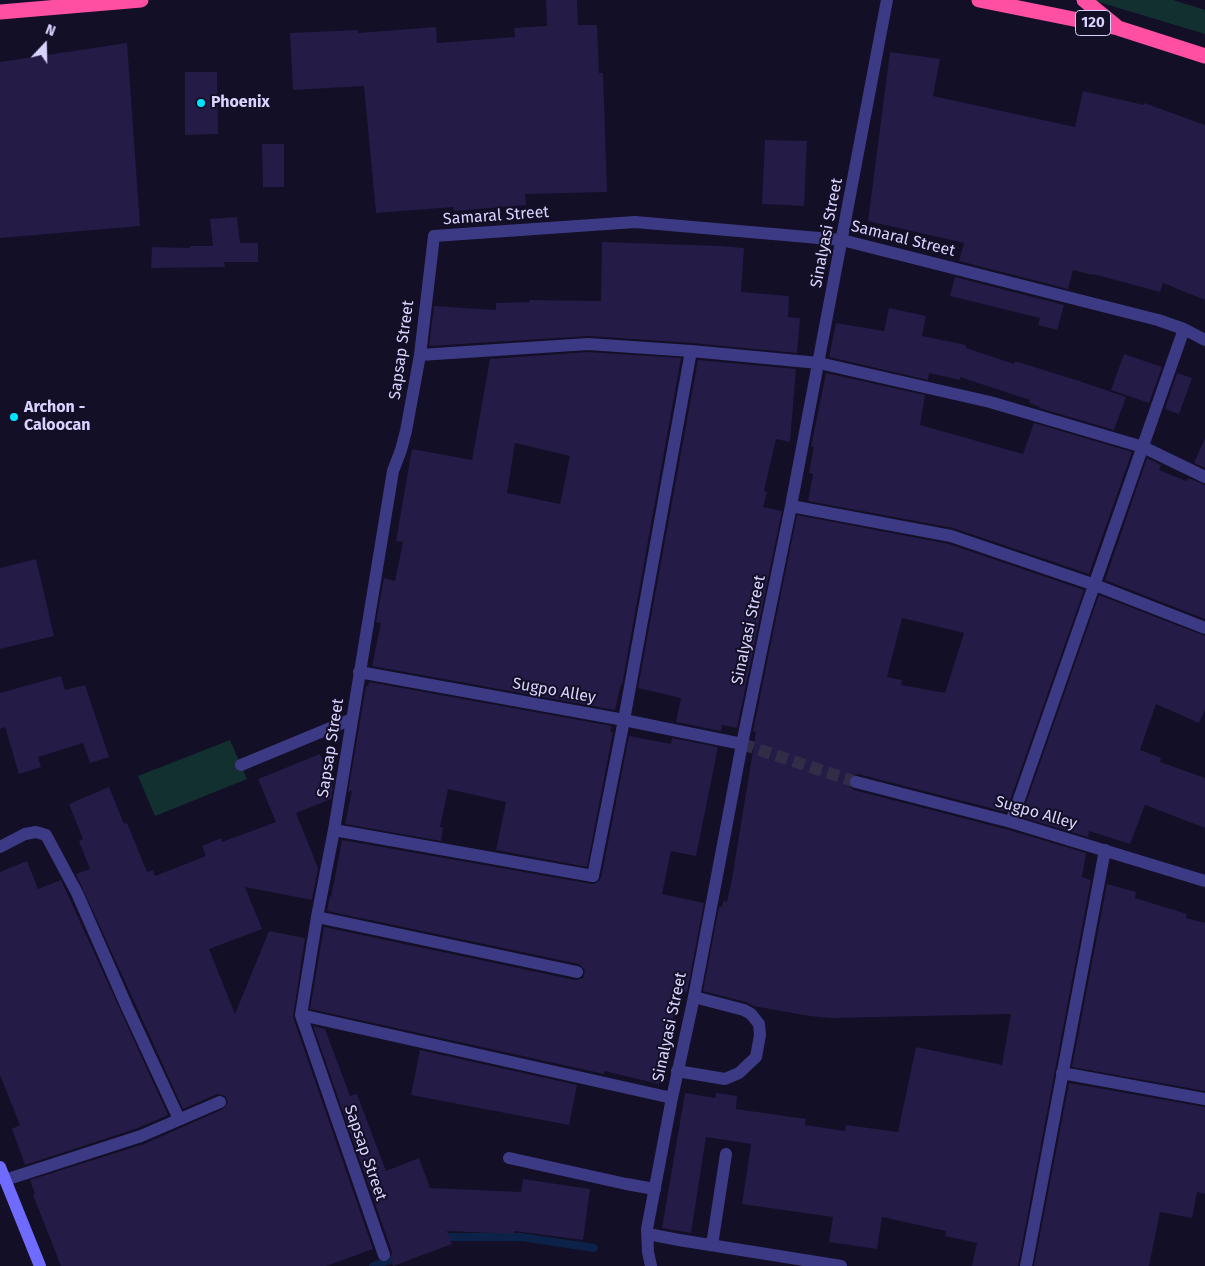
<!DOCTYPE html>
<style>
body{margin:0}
#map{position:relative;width:1205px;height:1266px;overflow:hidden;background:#130f26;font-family:"Fira Sans",sans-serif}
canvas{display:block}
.north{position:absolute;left:20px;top:20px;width:50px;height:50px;-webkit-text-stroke:4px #130f26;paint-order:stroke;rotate:21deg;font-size:14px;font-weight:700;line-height:20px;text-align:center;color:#d9d4ff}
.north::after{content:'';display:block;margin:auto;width:18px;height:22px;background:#d9d4ff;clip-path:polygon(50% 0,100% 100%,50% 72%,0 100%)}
</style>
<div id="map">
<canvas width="1205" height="1266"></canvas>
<div class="north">N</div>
</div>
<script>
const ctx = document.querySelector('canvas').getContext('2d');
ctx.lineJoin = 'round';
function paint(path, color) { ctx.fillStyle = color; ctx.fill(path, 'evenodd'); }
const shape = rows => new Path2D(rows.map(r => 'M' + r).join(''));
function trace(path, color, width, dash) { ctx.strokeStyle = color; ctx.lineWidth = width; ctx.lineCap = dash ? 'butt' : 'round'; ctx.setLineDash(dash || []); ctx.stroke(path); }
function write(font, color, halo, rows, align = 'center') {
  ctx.font = font + ' "Fira Sans",sans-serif'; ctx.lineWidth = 4; ctx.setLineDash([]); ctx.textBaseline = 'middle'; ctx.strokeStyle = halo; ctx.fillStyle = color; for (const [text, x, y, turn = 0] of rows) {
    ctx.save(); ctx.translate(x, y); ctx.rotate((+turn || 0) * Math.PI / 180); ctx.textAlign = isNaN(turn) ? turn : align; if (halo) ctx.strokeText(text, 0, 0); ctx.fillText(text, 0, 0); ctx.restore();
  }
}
const green = shape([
 [1092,0,1173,0,1205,10,1205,34],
 [230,740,247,779,155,816,138,776]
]);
const stream = shape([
 [440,1241,450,1237,521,1237,594,1248],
 [373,1266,401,1256]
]);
const building = shape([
 [546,0,577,0,578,25,597,25,599,73,603,73,607,192,525,194,526,205,454,211,453,207,376,213,364,86,293,90,290,33,358,30,358,33,436,27,437,43,515,37,514,28,547,26],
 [127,43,140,226,0,238,0,62],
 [890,52,940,59,933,96,1075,127,1083,91,1144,105,1144,103,1205,125,1205,300,1163,283,1160,292,1093,274,1093,275,1073,270,1068,289,959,261,964,243,868,221],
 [185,72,217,72,218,134,185,135],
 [765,140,807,141,804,206,762,204],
 [262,144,284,144,284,187,263,187],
 [237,217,240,243,258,243,258,262,224,262,225,267,151,268,152,247,190,248,190,246,213,246,210,219],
 [602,242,721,246,744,248,741,292,789,296,788,317,800,318,797,353,692,343,589,336,429,346,434,306,496,310,496,303,530,302,530,300,601,301],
 [955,277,1064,305,1057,330,1038,325,1040,318,950,296],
 [889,308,926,316,922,336,966,345,966,348,1014,364,1015,361,1079,381,1126,397,1114,430,1039,408,1040,407,1029,403,1030,400,960,377,960,380,929,373,928,380,829,357,836,323,884,331],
 [588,352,681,358,622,685,621,684,615,710,372,666,381,623,376,622,384,578,395,581,403,542,396,541,412,449,472,460,490,359],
 [515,443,570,456,560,504,507,493],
 [1124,354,1162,367,1149,403,1111,390],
 [698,360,796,369,790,442,776,439,764,491,767,492,763,507,782,511,737,728,722,725,721,731,676,722,681,698,638,688],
 [826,373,925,395,920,425,1023,454,1034,423,1132,452,1089,574,953,528,808,501,813,474,809,473,814,447,811,447],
 [1177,373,1192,378,1179,414,1165,409],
 [1205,438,1205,468,1194,463],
 [1147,458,1161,465,1159,470,1186,481,1188,478,1205,485,1205,619,1105,580],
 [797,515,949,544,1084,590,1006,812,858,774,851,776,848,780,850,787,854,790,1009,830,1086,853,1082,877,1091,880,1018,1266,972,1266,977,1243,945,1236,946,1231,882,1217,877,1249,829,1242,833,1217,742,1204,751,1144,706,1137,691,1233,662,1228,685,1093,715,1098,716,1093,737,1096,736,1109,806,1119,805,1125,845,1131,846,1125,898,1132,916,1047,1002,1065,1011,1014,832,1018,809,1016,753,1006,746,1002,703,991,719,907,722,907,723,901,727,902,732,879,756,732,753,731],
 [902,618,964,633,945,693,901,685,902,680,887,677],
 [36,559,54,636,0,649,0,568],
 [1099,595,1205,636,1205,710,1199,723,1156,704,1140,750,1161,758,1160,762,1205,778,1205,828,1145,805,1130,844,1089,831,1088,837,1021,817],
 [61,676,65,690,85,685,109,757,90,763,83,743,38,757,41,767,19,774,5,727,0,729,0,693],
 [369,682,612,726,610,732,613,732,587,867,496,850,506,802,448,789,440,827,443,827,441,841,345,824,352,791,348,792,366,686,368,686],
 [629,736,671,744,672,738,718,747,696,856,671,851,662,894,704,903,687,992,679,990,659,1084,604,1071,604,1074,310,1009,324,927,575,980,583,978,585,970,579,964,327,911,330,895,331,898,342,840,592,884,596,883,601,878],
 [320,754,333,786,331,799,296,813,318,868,312,900,245,887,262,929,209,949,235,1014,269,931,305,938,293,1017,373,1249,326,1266,61,1266,33,1195,35,1194,30,1180,144,1144,223,1109,228,1102,225,1096,217,1094,183,1109,76,874,90,869,79,841,83,839,69,804,109,787,124,824,127,823,147,872,153,870,155,876,206,856,202,846,221,838,222,842,276,822,258,779],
 [27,861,38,889,61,880,168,1115,138,1128,25,1165,12,1129,20,1125,0,1075,0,872],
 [1107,884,1136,892,1135,898,1187,914,1186,918,1205,923,1205,1091,1072,1067],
 [313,1026,325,1029,350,1096,357,1094,386,1171,419,1158,430,1188,521,1192,523,1179,590,1189,583,1240,515,1231,514,1234,447,1231,452,1244,393,1266,391,1259,392,1252],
 [420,1050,577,1085,569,1125,411,1095],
 [1069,1083,1205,1107,1205,1194,1197,1192,1192,1218,1160,1212,1149,1266,1034,1266]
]);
const streetTunnel = shape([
 [742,744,856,782]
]);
const lane = shape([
 [0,847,25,834,36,832,46,835,77,893,127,1007,179,1119],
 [593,876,624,720,691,351],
 [677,1071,725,1079,739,1073,756,1057,760,1035,759,1024,751,1014,744,1010,694,997],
 [509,1158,626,1184,655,1189],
 [5,1180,141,1136,220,1102],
 [648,1234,679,1240,841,1266],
 [712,1245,726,1154]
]);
const street = shape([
 [420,355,588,344,691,351,819,363,990,402,1143,447,1205,477],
 [791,506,951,536,1095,585,1205,628],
 [359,672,624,720,742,744],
 [241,765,352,719],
 [856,782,1011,822,1205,881],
 [1011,822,1184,329],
 [334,830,593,876],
 [317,917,577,972],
 [301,1015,672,1098],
 [1062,1073,1205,1099],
 [384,1255,301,1015,317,917,334,830,393,471,401,450,406,431,420,355,434,236,635,222,842,240,1158,320,1184,329,1205,340],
 [651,1266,648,1252,647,1229,672,1098,694,997,742,744,791,506,887,0],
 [1026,1266,1105,850]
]);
const secondary = shape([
 [0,1167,40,1266]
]);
const highway = shape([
 [979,0,1118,28,1205,56],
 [1084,0,1116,26],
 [0,12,141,0]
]);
const markers = [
 [201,103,5,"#00e5ff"],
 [14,417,5,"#00e5ff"]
];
const shields = [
 [1093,23,35]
];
const shieldNames = [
 ["120",1093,23]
];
const poiNames = [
 ["Phoenix",211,103],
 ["Archon -",24,408],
 ["Caloocan",24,426]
];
const streetNames = [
 ["Samaral Street",496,216,-4],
 ["Sinalyasi Street",827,233,-79],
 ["Samaral Street",903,239,14],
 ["Sapsap Street",402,350,-82],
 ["Sinalyasi Street",749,630,-78],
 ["Sugpo Alley",554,691,10],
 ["Sapsap Street",331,748,-81],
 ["Sugpo Alley",1036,813,16],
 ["Sinalyasi Street",670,1027,-78],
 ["Sapsap Street",365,1153,71]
];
paint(green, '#12302f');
trace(stream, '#0c2248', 8);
paint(building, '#241b47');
trace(streetTunnel, '#312d47', 12, [12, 6]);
trace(lane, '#3d3a85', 12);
trace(street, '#3d3a85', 12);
trace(secondary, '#6f6bff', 12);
trace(highway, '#ff4fa3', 15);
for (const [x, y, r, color] of markers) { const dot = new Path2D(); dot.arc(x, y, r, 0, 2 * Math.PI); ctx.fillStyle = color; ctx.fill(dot); trace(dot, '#130f26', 2); }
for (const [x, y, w] of shields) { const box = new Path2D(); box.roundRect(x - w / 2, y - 12.5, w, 25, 4); ctx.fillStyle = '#130f26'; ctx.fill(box); trace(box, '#d9d4ff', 1); }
write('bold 15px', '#d9d4ff', null, shieldNames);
write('bold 16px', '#d9d4ff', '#130f26', poiNames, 'left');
write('16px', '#d9d4ff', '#130f26', streetNames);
</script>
